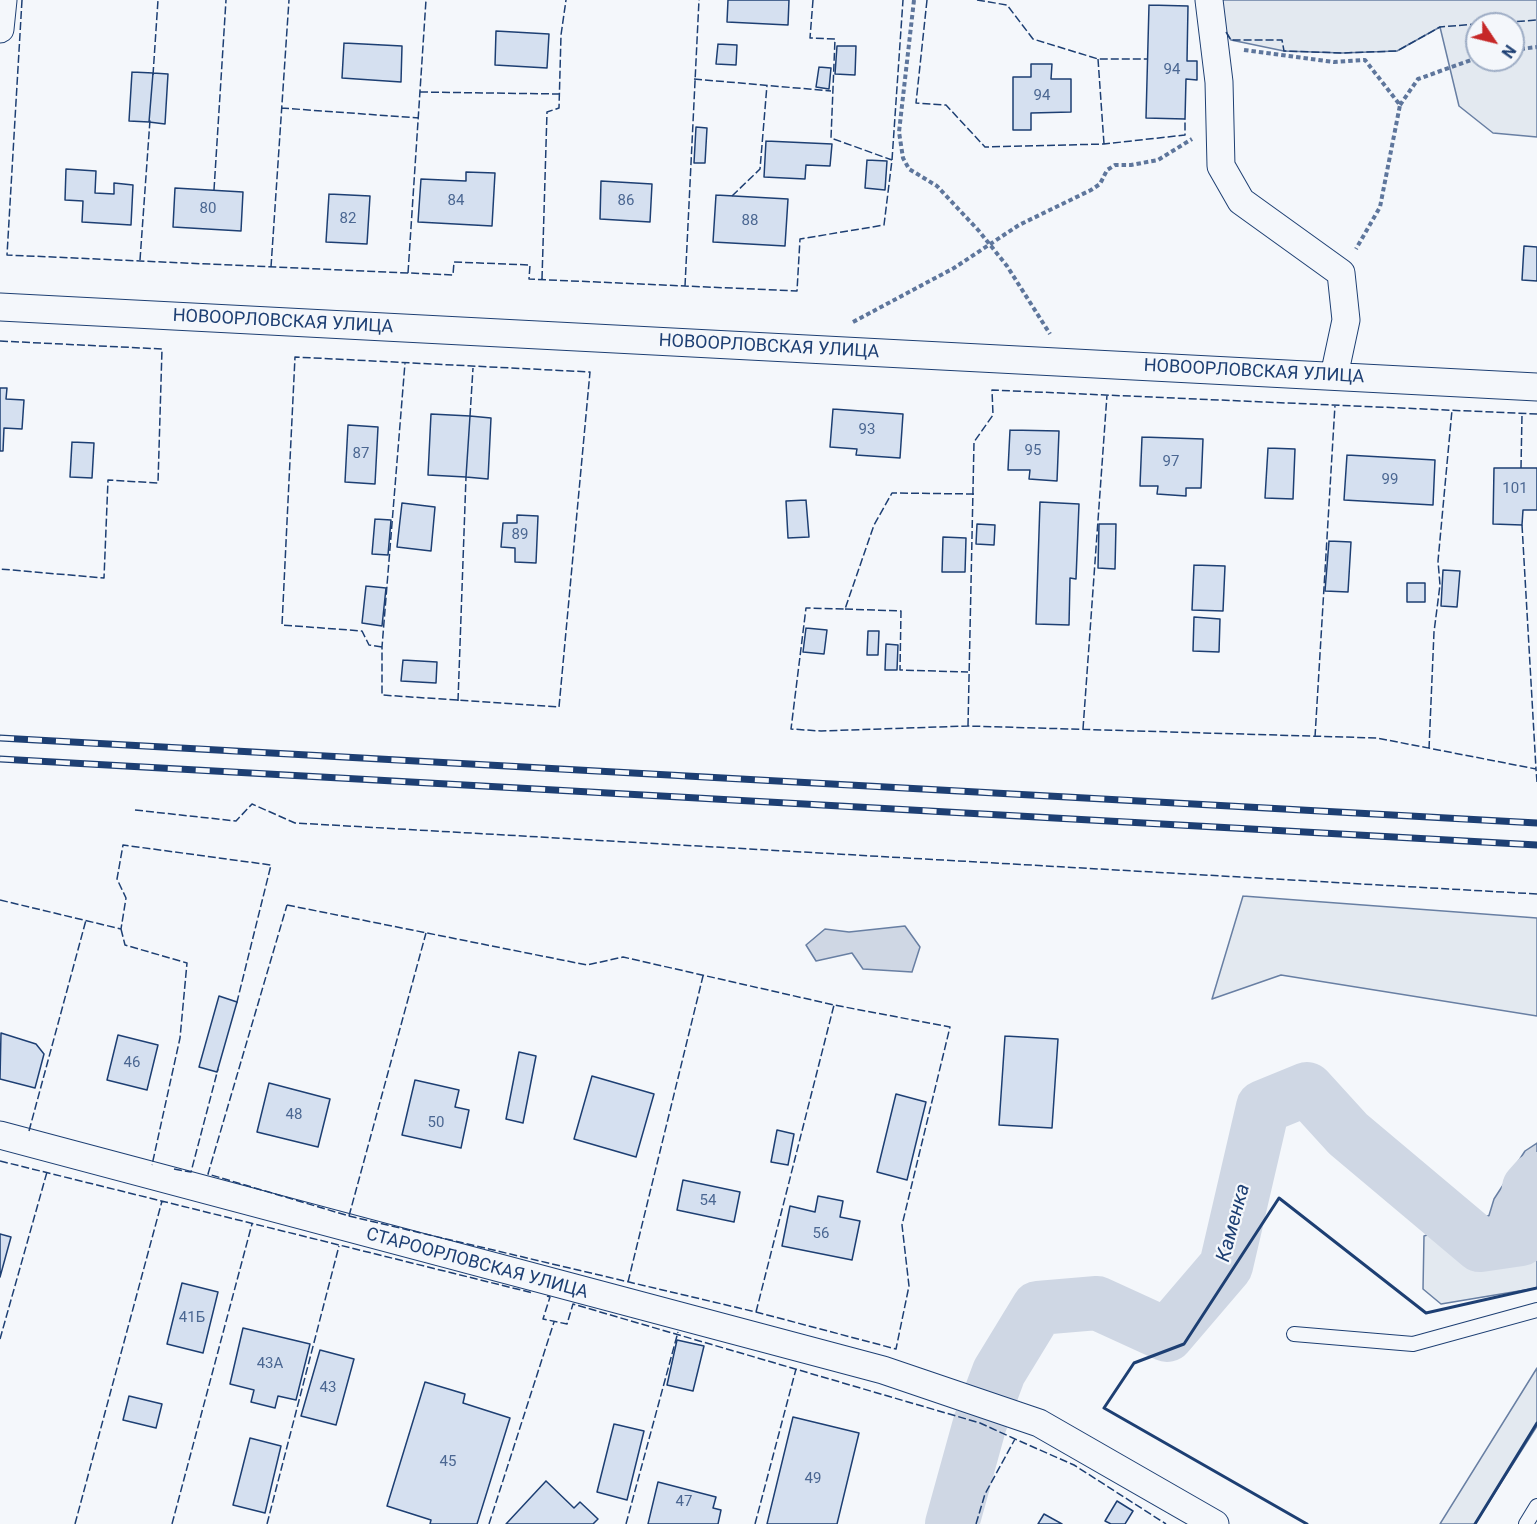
<!DOCTYPE html>
<meta charset="utf-8">
<style>
body{margin:0}
#map{position:relative;width:1537px;height:1524px;overflow:hidden;background:#f4f7fb;font-family:Roboto,sans-serif}
canvas{display:block}
.north{position:absolute;left:1465px;top:12px;width:60px;height:60px;box-sizing:border-box;background:#f4f7fb;border:2px solid #9eadc5;border-radius:50%;rotate:125deg;font-size:16px;font-weight:700;line-height:24px;text-align:center;color:#1d3f73}
.north::after{content:'';display:block;margin:auto;width:21px;height:27px;background:#c62828;clip-path:polygon(50% 0,100% 100%,50% 72%,0 100%)}
</style>
<div id="map">
<canvas width="1537" height="1524"></canvas>
<div class="north">N</div>
</div>
<script>
const ctx = document.querySelector('canvas').getContext('2d');
ctx.lineJoin = 'round';
function paint(path, color) { ctx.fillStyle = color; ctx.fill(path, 'evenodd'); }
const shape = rows => new Path2D(rows.map(r => 'M' + r).join(''));
function trace(path, color, width, dash) { ctx.strokeStyle = color; ctx.lineWidth = width; ctx.lineCap = dash ? 'butt' : 'round'; ctx.setLineDash(dash || []); ctx.stroke(path); }
function write(font, color, halo, rows, align = 'center') {
  ctx.font = font + ' Roboto,sans-serif'; ctx.lineWidth = 4.5; ctx.setLineDash([]); ctx.textBaseline = 'middle'; ctx.strokeStyle = halo; ctx.fillStyle = color; for (const [text, x, y, turn = 0] of rows) {
    ctx.save(); ctx.translate(x, y); ctx.rotate((+turn || 0) * Math.PI / 180); ctx.textAlign = isNaN(turn) ? turn : align; if (halo) ctx.strokeText(text, 0, 0); ctx.fillText(text, 0, 0); ctx.restore();
  }
}
const green = shape([
 [1221,0,1537,0,1537,137,1493,133,1459,106,1440,27,1397,51,1342,53,1284,51,1231,40,1221,24,1221,0],
 [1477,24,1513,24,1513,60,1477,60,1477,24],
 [1243,896,1537,918,1537,1016,1281,975,1212,999,1243,896],
 [1537,1185,1537,1288,1441,1304,1423,1289,1424,1236,1510,1209,1537,1185],
 [1537,1368,1537,1426,1475,1524,1440,1524,1537,1368]
]);
const water = shape([
 [905,926,920,947,912,972,863,969,852,953,816,961,806,945,825,929,849,932,905,926],
 [1537,1143,1537,1218,1521,1239,1480,1245,1494,1199,1525,1151,1537,1143]
]);
const river = shape([
 [952,1524,980,1423,999,1372,1038,1308,1097,1303,1167,1335,1226,1266,1263,1107,1307,1089,1348,1134,1480,1245,1521,1239,1529,1188,1537,1179]
]);
const building = shape([
 [728,0,789,0,788,25,727,22,728,0],
 [1149,5,1188,6,1187,61,1197,61,1197,80,1186,79,1185,119,1146,118,1149,5],
 [496,31,549,34,547,68,495,65,496,31],
 [344,43,402,46,401,82,342,78,344,43],
 [718,44,737,45,736,65,716,64,718,44],
 [837,46,856,46,855,75,835,74,837,46],
 [1031,64,1052,64,1051,79,1071,79,1071,112,1031,113,1031,130,1013,130,1013,77,1031,77,1031,64],
 [819,67,831,68,829,89,816,87,819,67],
 [132,72,153,73,149,122,129,121,132,72],
 [153,73,168,74,165,124,149,122,153,73],
 [696,127,707,128,705,163,694,163,696,127],
 [766,141,832,144,830,166,806,165,805,179,764,177,766,141],
 [867,160,887,161,885,190,865,188,867,160],
 [66,169,96,171,95,193,114,194,114,183,133,185,131,225,82,222,83,201,65,200,66,169],
 [466,172,495,173,492,226,418,222,421,179,466,181,466,172],
 [601,181,652,184,650,222,600,219,601,181],
 [175,188,243,192,241,231,173,227,175,188],
 [329,194,370,196,367,244,326,242,329,194],
 [716,195,788,199,785,246,713,242,716,195],
 [1524,246,1537,247,1537,281,1522,280,1524,246],
 [0,388,7,388,6,399,24,400,22,429,4,428,3,451,0,451,0,388],
 [833,409,903,414,900,458,856,455,857,449,830,447,833,409],
 [431,414,470,416,466,477,428,475,431,414],
 [470,416,491,418,488,479,466,477,470,416],
 [348,425,378,427,375,484,345,482,348,425],
 [1010,430,1059,431,1057,481,1029,479,1030,470,1008,470,1010,430],
 [1142,437,1203,439,1201,488,1186,488,1186,496,1157,494,1158,486,1140,486,1142,437],
 [72,442,94,443,92,478,70,477,72,442],
 [1268,448,1295,449,1293,499,1265,498,1268,448],
 [1347,455,1435,460,1433,505,1344,500,1347,455],
 [1494,468,1537,468,1537,510,1523,510,1522,525,1493,524,1494,468],
 [806,500,809,537,788,538,786,501,806,500],
 [1040,502,1079,504,1076,579,1070,578,1069,625,1036,624,1040,502],
 [402,503,435,507,431,551,397,547,402,503],
 [517,515,538,516,536,563,515,562,515,548,501,547,503,523,517,523,517,515],
 [375,519,391,520,388,555,372,554,375,519],
 [977,524,995,525,994,545,976,544,977,524],
 [1099,524,1116,524,1115,569,1098,568,1099,524],
 [943,537,966,538,965,572,942,572,943,537],
 [1329,541,1351,542,1348,592,1325,591,1329,541],
 [1194,565,1225,566,1223,611,1192,610,1194,565],
 [1443,570,1460,571,1457,607,1441,606,1443,570],
 [1407,583,1425,583,1425,602,1407,602,1407,583],
 [366,586,386,588,382,626,362,623,366,586],
 [1194,617,1220,619,1219,652,1193,651,1194,617],
 [806,628,827,630,824,654,803,652,806,628],
 [868,631,879,631,878,655,867,655,868,631],
 [886,644,898,645,897,670,885,670,886,644],
 [403,660,437,662,436,683,401,681,403,660],
 [219,996,237,1002,217,1072,199,1067,219,996],
 [1,1033,36,1044,44,1054,35,1088,0,1079,1,1033],
 [118,1035,158,1045,147,1090,107,1080,118,1035],
 [1005,1036,1058,1039,1052,1128,999,1125,1005,1036],
 [519,1052,536,1056,523,1123,506,1119,519,1052],
 [592,1076,654,1094,636,1157,574,1139,592,1076],
 [415,1080,459,1090,455,1107,469,1110,461,1148,402,1135,415,1080],
 [269,1083,330,1099,318,1147,257,1132,269,1083],
 [896,1094,926,1102,907,1180,877,1172,896,1094],
 [777,1130,794,1134,788,1165,771,1162,777,1130],
 [683,1180,740,1192,734,1222,677,1210,683,1180],
 [818,1196,843,1201,840,1217,860,1221,852,1260,782,1246,790,1206,815,1212,818,1196],
 [0,1234,11,1237,0,1277,0,1234],
 [182,1283,218,1292,203,1353,167,1344,182,1283],
 [243,1328,310,1344,296,1400,278,1396,275,1408,251,1402,254,1390,230,1384,243,1328],
 [677,1340,704,1346,693,1391,667,1385,677,1340],
 [320,1350,354,1359,336,1425,301,1416,320,1350],
 [425,1382,465,1394,463,1403,510,1418,477,1524,430,1524,431,1520,387,1506,425,1382],
 [129,1396,162,1404,156,1428,123,1420,129,1396],
 [793,1417,859,1433,837,1524,767,1524,793,1417],
 [614,1424,644,1431,627,1500,597,1492,614,1424],
 [250,1438,281,1446,265,1513,233,1505,250,1438],
 [546,1481,574,1508,580,1502,598,1519,593,1524,506,1524,546,1481],
 [658,1482,716,1497,713,1508,721,1510,718,1524,648,1524,658,1482],
 [1117,1501,1133,1511,1125,1524,1111,1524,1105,1521,1117,1501],
 [1044,1514,1062,1524,1038,1524,1044,1514]
]);
const path = shape([
 [914,0,899,132,903,158,909,169,937,186,979,231,1007,266,1050,334],
 [1244,50,1334,62,1365,60,1400,105,1380,207,1356,249],
 [1513,50,1537,47],
 [1400,105,1418,79,1477,58],
 [853,322,954,268,1019,225,1091,190,1100,184,1107,170,1115,165,1131,165,1158,160,1192,139]
]);
const service = shape([
 [1294,1334,1413,1344,1537,1310],
 [1526,1524,1537,1506]
]);
const minor = shape([
 [1209,0,1219,82,1221,166,1241,201,1341,273,1346,320,1334,376],
 [0,29,3,0],
 [0,307,1537,387],
 [0,1135,883,1370,1039,1423,1215,1524]
]);
const rail = shape([
 [0,738,1537,823],
 [0,759,1537,845]
]);
const fence = shape([
 [22,0,7,255,453,275,454,262,530,265,529,279,797,291,800,239,884,225,892,160,903,0],
 [813,0,810,38,835,39,831,138,892,160],
 [927,0,916,103,946,105,985,147,1104,144,1185,135,1185,119],
 [977,0,1007,5,1033,39,1098,59,1148,59],
 [1484,24,1537,20],
 [1226,32,1231,40,1282,40,1284,51,1342,53,1397,51,1440,27,1477,24],
 [1098,59,1104,144],
 [153,75,158,0],
 [694,79,831,91],
 [420,92,559,94],
 [281,108,419,118],
 [214,190,226,0],
 [732,196,760,169,767,85],
 [140,260,150,120],
 [271,267,289,0],
 [408,273,426,0],
 [542,279,547,112,559,108,561,35,566,0],
 [685,286,699,0],
 [0,341,162,349,158,483,108,480,104,578,0,569],
 [470,416,473,368],
 [1521,468,1522,414],
 [974,494,892,493,874,525,845,609,806,608,791,729,821,731,968,726,1377,738,1536,769,1537,782],
 [1522,525,1536,769],
 [845,609,901,611,900,670,968,672],
 [382,647,369,645,362,631,282,625,295,357,590,372,559,707,382,695,382,647,405,363],
 [458,701,466,477],
 [968,726,974,442,993,415,992,390,1537,414],
 [1083,729,1107,395],
 [1315,737,1335,405],
 [1429,749,1434,632,1440,585,1438,561,1452,410],
 [135,810,236,821,252,804,295,823,1537,894],
 [0,900,121,929,126,898,117,879,123,845,271,865,236,1006],
 [287,905,587,965,623,957,834,1005,950,1027,902,1225,909,1286,896,1349,756,1312,349,1216,208,1174,287,905],
 [121,929,125,945,187,963,180,1038,152,1165],
 [29,1131,86,920],
 [0,1161,533,1293],
 [174,1169,191,1172,218,1069],
 [349,1216,426,933],
 [628,1282,703,976],
 [547,1296,550,1297,543,1319,567,1324,573,1304,980,1423,1015,1439],
 [756,1312,834,1005],
 [0,1339,47,1172],
 [75,1524,162,1201],
 [172,1524,252,1224],
 [267,1524,339,1246],
 [489,1524,554,1322],
 [626,1524,678,1332],
 [755,1524,796,1369],
 [976,1524,985,1494,1015,1439,1074,1465,1166,1524]
]);
const wall = shape([
 [1307,1524,1104,1408,1134,1363,1184,1344,1279,1198,1426,1313,1537,1288],
 [1475,1524,1537,1423]
]);
const numberNames = [
 ["94",1172,70],
 ["94",1042,96],
 ["84",456,201],
 ["86",626,201],
 ["80",208,209],
 ["82",348,219],
 ["88",750,221],
 ["93",867,430],
 ["95",1033,451],
 ["87",361,454],
 ["97",1171,462],
 ["99",1390,480],
 ["101",1515,489],
 ["89",520,535],
 ["46",132,1063],
 ["48",294,1115],
 ["50",436,1123],
 ["54",708,1201],
 ["56",821,1234],
 ["41Б",192,1318],
 ["43А",270,1364],
 ["43",328,1388],
 ["45",448,1462],
 ["49",813,1479],
 ["47",684,1502]
];
const streetNames = [
 ["НОВООРЛОВСКАЯ УЛИЦА",283,322,3],
 ["НОВООРЛОВСКАЯ УЛИЦА",769,347,3],
 ["НОВООРЛОВСКАЯ УЛИЦА",1254,372,3],
 ["СТАРООРЛОВСКАЯ УЛИЦА",477,1264,15]
];
const waterNames = [
 ["Каменка",1234,1223,-75]
];
paint(green, '#e3e9f0');
trace(green, '#687fa3', 1.5);
paint(water, '#cfd7e4');
trace(water, '#687fa3', 1.5);
trace(river, '#cfd7e4', 54);
paint(building, '#d5e0f0');
trace(building, '#1d3f73', 1.5);
trace(service, '#1d3f73', 16);
trace(minor, '#1d3f73', 29);
trace(path, '#5e769c', 4, [4.5, 3]);
trace(service, '#f4f7fb', 14);
trace(minor, '#f4f7fb', 27);
trace(rail, '#1d3f73', 7);
trace(rail, '#f4f7fb', 4.5, [14]);
trace(fence, '#1d3f73', 1.5, [8, 3]);
trace(wall, '#1d3f73', 3);
write('15px', '#4b6792', null, numberNames);
write('18px', '#1d3f73', '#f4f7fb', streetNames);
write('italic 20px', '#1d3f73', '#f4f7fb', waterNames);
</script>
